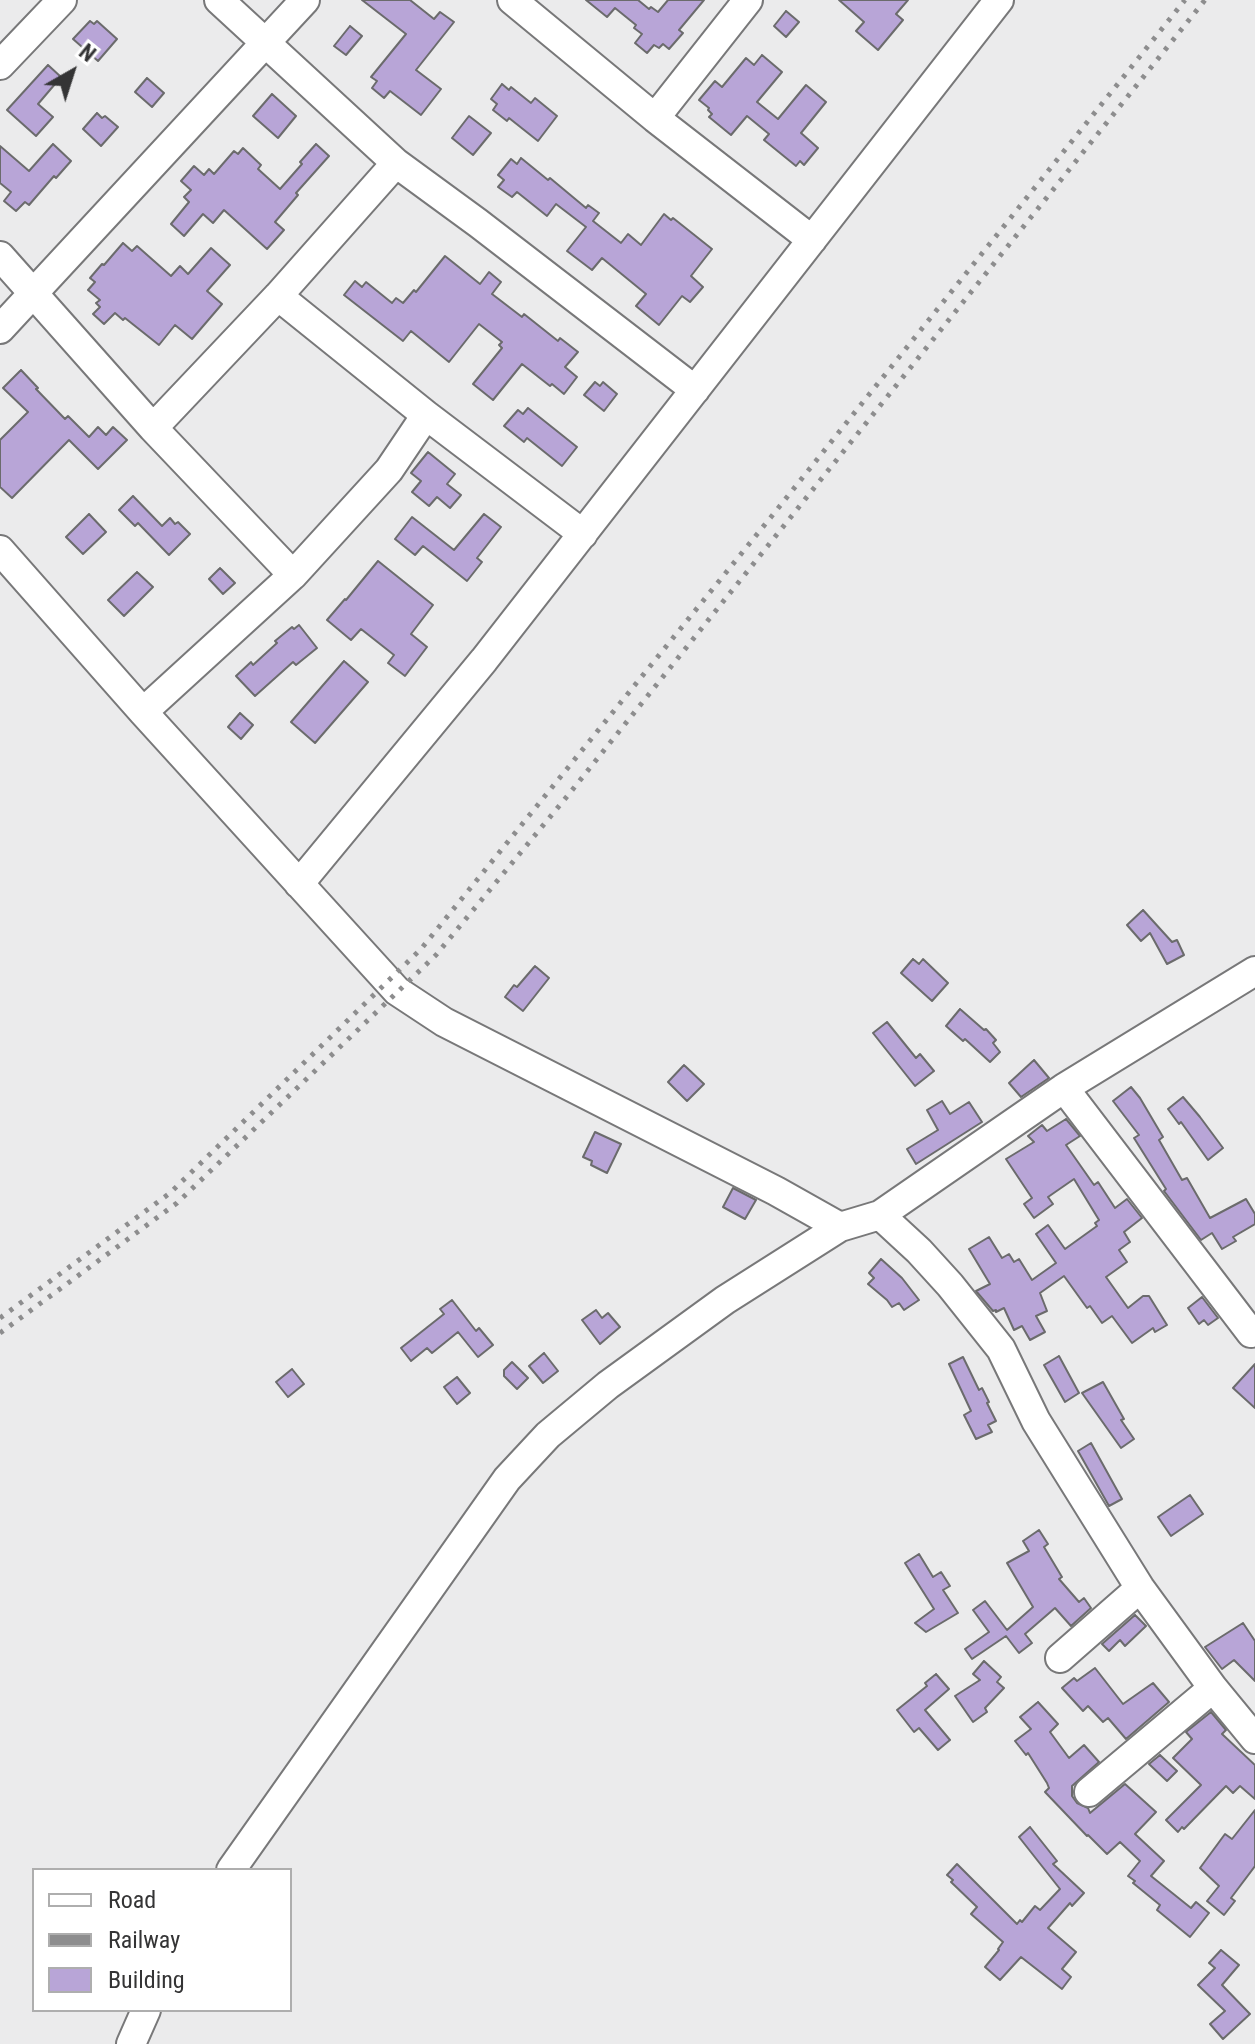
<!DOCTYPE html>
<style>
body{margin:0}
#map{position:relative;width:1255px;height:2044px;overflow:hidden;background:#ebebec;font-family:"Roboto Condensed",sans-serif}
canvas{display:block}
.legend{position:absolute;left:32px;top:1868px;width:260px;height:144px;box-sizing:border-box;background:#fff;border:2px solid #aeaeae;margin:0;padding:10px 14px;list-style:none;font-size:24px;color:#343435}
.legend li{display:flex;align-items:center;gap:16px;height:40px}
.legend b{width:40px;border:2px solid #aeaeae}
.north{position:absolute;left:32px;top:32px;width:80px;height:80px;-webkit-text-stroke:6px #fff;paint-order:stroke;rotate:39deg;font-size:22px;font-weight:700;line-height:32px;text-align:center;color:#343435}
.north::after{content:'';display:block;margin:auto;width:28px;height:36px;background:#343435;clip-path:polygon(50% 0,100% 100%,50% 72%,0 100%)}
</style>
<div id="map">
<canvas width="1255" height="2044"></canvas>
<ul class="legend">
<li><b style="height:10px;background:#fff"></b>Road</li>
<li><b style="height:10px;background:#8d8d8e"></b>Railway</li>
<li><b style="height:22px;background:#b8a5d7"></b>Building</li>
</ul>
<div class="north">N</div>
</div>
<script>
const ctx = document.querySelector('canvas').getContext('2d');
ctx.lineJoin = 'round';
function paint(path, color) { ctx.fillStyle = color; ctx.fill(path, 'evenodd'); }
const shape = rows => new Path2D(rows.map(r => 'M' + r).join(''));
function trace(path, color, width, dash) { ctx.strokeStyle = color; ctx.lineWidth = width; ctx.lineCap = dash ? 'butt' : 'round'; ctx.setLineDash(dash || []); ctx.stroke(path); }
const building = shape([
 [362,0,410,0,434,19,440,12,454,22,416,70,441,89,421,115,390,91,384,98,372,88,377,81,371,77,406,34,362,0],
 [586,0,638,0,649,9,651,7,658,12,668,0,704,0,679,30,683,33,669,49,663,44,659,48,654,45,647,53,635,43,642,34,634,28,636,25,615,8,607,17,586,0],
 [839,0,908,0,896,14,903,20,878,50,856,31,864,22,839,0],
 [786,11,799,22,786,37,774,26,786,11],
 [90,21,94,24,97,21,117,39,98,61,73,39,90,21],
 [350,26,362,36,346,55,334,46,350,26],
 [762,55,782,72,757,102,778,119,806,85,826,102,801,133,818,148,804,165,800,161,796,166,764,140,769,134,747,116,731,135,709,117,712,114,708,110,709,108,699,100,715,81,722,87,746,58,754,65,762,55],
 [48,65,61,77,38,104,53,117,36,136,7,110,48,65],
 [147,78,164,93,152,107,135,92,147,78],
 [502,84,509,90,511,87,531,103,535,98,557,116,538,141,509,118,507,121,493,110,497,104,491,99,502,84],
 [272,94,296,116,278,138,253,116,272,94],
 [97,113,102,118,105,116,118,127,101,146,83,129,97,113],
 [469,116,491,133,473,155,452,138,469,116],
 [53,144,71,161,56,178,54,176,29,205,25,202,16,211,4,201,11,192,0,183,0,146,29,171,53,144],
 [316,144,329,156,296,193,298,195,275,222,284,230,267,249,224,210,213,223,203,214,184,236,171,224,189,202,184,197,191,190,181,181,194,166,204,175,209,169,214,174,234,151,238,154,243,148,261,165,258,169,280,189,302,164,300,162,316,144],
 [521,158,548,180,550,178,586,208,588,205,599,213,593,221,621,243,628,234,641,245,664,214,671,220,673,218,712,249,691,276,703,287,690,302,682,296,659,325,636,306,646,294,602,258,592,270,567,251,586,227,556,204,547,216,517,192,512,197,498,187,504,180,498,175,511,159,517,164,521,158],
 [123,243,132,251,137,246,171,276,180,266,188,274,211,248,230,265,207,291,222,304,192,339,175,325,159,345,125,318,123,320,115,313,104,324,93,314,100,307,96,303,100,300,88,290,95,282,90,278,102,264,104,265,123,243],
 [445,256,480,284,489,272,501,282,492,294,522,317,524,314,558,341,560,338,578,352,565,367,577,377,564,394,552,384,550,386,522,364,493,400,473,384,502,348,499,345,502,342,479,324,449,362,411,331,403,341,344,295,355,281,362,287,366,282,392,303,396,298,403,303,414,290,416,292,445,256],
 [21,370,38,388,36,389,65,419,68,416,89,437,98,427,106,435,113,427,127,440,98,469,69,440,12,498,0,487,0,440,28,412,3,388,21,370],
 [595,382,600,386,603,382,617,394,604,411,584,395,595,382],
 [528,408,577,447,562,466,527,438,524,442,504,426,518,410,523,414,528,408],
 [428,452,455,474,447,484,461,495,450,508,437,497,429,506,412,492,421,481,411,473,428,452],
 [133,496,162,526,170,518,175,524,178,522,190,534,169,555,138,523,135,526,119,510,133,496],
 [89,514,106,532,83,554,66,537,89,514],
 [484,514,501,527,477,558,482,562,467,581,423,546,415,555,395,539,412,517,454,550,484,514],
 [378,561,433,605,411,634,427,647,405,676,388,663,394,655,361,629,351,640,327,620,345,599,346,600,378,561],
 [220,568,235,583,223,594,209,579,220,568],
 [137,572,153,587,124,616,108,600,137,572],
 [299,625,317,648,296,665,293,662,255,696,236,676,251,662,253,665,277,643,275,641,292,627,294,629,299,625],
 [344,661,368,682,315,743,291,722,344,661],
 [240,713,253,725,241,739,228,727,240,713],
 [1143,910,1172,942,1177,940,1184,955,1167,964,1150,933,1141,941,1127,925,1143,910],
 [913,959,919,964,923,959,948,983,932,1001,901,973,913,959],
 [535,966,549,978,523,1011,505,997,514,985,517,987,535,966],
 [960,1009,984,1030,986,1029,996,1040,993,1043,1000,1052,990,1062,965,1039,963,1041,946,1026,960,1009],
 [887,1022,916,1058,920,1054,934,1071,915,1086,873,1033,887,1022],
 [1034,1060,1049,1078,1021,1097,1009,1083,1034,1060],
 [684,1065,704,1084,687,1101,668,1082,684,1065],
 [1131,1087,1140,1098,1163,1137,1159,1140,1182,1180,1187,1178,1210,1218,1246,1199,1255,1214,1255,1224,1233,1237,1236,1241,1222,1249,1212,1233,1201,1240,1164,1191,1166,1189,1134,1138,1139,1135,1113,1101,1131,1087],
 [1183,1097,1200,1117,1223,1148,1208,1160,1181,1122,1179,1124,1168,1109,1183,1097],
 [942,1101,950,1114,969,1102,982,1122,916,1164,907,1149,938,1130,927,1110,942,1101],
 [1066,1119,1080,1136,1066,1145,1094,1185,1098,1182,1115,1208,1127,1199,1142,1218,1124,1232,1130,1242,1119,1250,1127,1262,1106,1277,1128,1308,1143,1296,1149,1296,1167,1325,1155,1332,1153,1328,1132,1343,1112,1316,1102,1323,1090,1306,1087,1308,1064,1276,1040,1293,1047,1311,1036,1316,1045,1332,1030,1340,1022,1326,1014,1330,1004,1308,996,1312,996,1310,993,1311,976,1291,990,1284,969,1249,989,1237,1002,1258,1009,1254,1014,1262,1019,1259,1032,1280,1056,1263,1036,1234,1048,1225,1065,1249,1097,1226,1095,1223,1099,1220,1074,1179,1048,1197,1053,1204,1034,1218,1024,1204,1032,1198,1006,1159,1034,1142,1028,1136,1042,1125,1047,1131,1066,1119],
 [595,1132,621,1144,607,1173,591,1165,592,1161,583,1157,595,1132],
 [733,1188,756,1200,745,1219,723,1207,733,1188],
 [881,1259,902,1278,919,1300,904,1310,899,1303,892,1307,887,1300,868,1284,874,1278,869,1273,881,1259],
 [1202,1297,1218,1318,1208,1325,1204,1320,1199,1324,1188,1308,1202,1297],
 [452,1300,476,1331,479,1328,493,1345,478,1357,458,1332,432,1353,427,1348,411,1361,401,1348,444,1314,440,1309,452,1300],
 [596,1310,602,1318,608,1313,620,1327,600,1344,582,1320,596,1310],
 [544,1353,558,1371,543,1383,529,1366,544,1353],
 [1059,1356,1079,1393,1065,1402,1044,1365,1059,1356],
 [963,1357,979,1390,982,1388,989,1402,987,1403,996,1421,988,1425,992,1432,976,1439,964,1415,971,1411,949,1364,963,1357],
 [512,1362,528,1378,517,1389,504,1376,504,1370,512,1362],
 [1255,1364,1255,1408,1233,1388,1255,1364],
 [292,1369,304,1384,288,1397,276,1382,292,1369],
 [457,1377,470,1393,457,1404,444,1387,457,1377],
 [1103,1382,1124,1419,1121,1420,1134,1439,1121,1448,1082,1393,1103,1382],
 [1091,1443,1122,1499,1109,1506,1078,1451,1091,1443],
 [1190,1495,1203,1514,1171,1536,1158,1517,1190,1495],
 [1039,1530,1048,1544,1044,1547,1062,1577,1059,1579,1079,1602,1084,1598,1091,1608,1071,1626,1055,1608,1025,1634,1032,1643,1019,1653,1006,1636,972,1659,965,1649,989,1632,973,1610,985,1601,1007,1630,1033,1607,1007,1563,1029,1551,1023,1541,1039,1530],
 [919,1554,933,1577,941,1572,950,1586,943,1590,958,1613,926,1632,915,1623,934,1609,905,1563,919,1554],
 [1135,1615,1146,1626,1125,1646,1120,1640,1109,1651,1102,1644,1135,1615],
 [1243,1623,1255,1641,1255,1681,1234,1660,1222,1669,1205,1647,1243,1623],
 [984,1661,1001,1677,997,1682,1004,1688,985,1708,987,1712,973,1722,955,1696,980,1680,973,1674,984,1661],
 [1095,1668,1123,1704,1153,1683,1169,1702,1126,1739,1108,1718,1103,1722,1088,1706,1083,1711,1062,1688,1074,1678,1077,1681,1095,1668],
 [936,1674,949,1689,925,1710,950,1740,938,1750,919,1728,914,1732,897,1710,927,1686,925,1683,936,1674],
 [1038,1702,1058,1724,1050,1732,1069,1758,1084,1745,1099,1762,1072,1786,1072,1796,1077,1803,1088,1808,1090,1813,1125,1784,1156,1812,1135,1834,1164,1861,1151,1876,1191,1908,1196,1902,1209,1913,1190,1937,1157,1910,1160,1905,1133,1883,1135,1881,1128,1876,1140,1861,1120,1842,1107,1854,1088,1835,1087,1836,1045,1792,1049,1788,1047,1783,1028,1753,1026,1755,1015,1741,1031,1729,1020,1717,1038,1702],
 [1211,1712,1226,1730,1222,1734,1255,1765,1255,1799,1240,1786,1233,1793,1226,1786,1184,1829,1182,1827,1178,1832,1166,1820,1201,1785,1173,1758,1192,1739,1186,1732,1211,1712],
 [1160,1755,1177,1771,1167,1781,1149,1764,1160,1755],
 [1255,1810,1255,1866,1231,1898,1235,1901,1224,1915,1207,1901,1219,1886,1200,1868,1225,1834,1232,1839,1255,1810],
 [1030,1827,1057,1861,1053,1864,1084,1893,1072,1906,1070,1903,1048,1928,1076,1952,1062,1969,1071,1977,1062,1989,1021,1957,1000,1980,985,1967,999,1950,998,1949,1003,1942,971,1914,977,1907,951,1882,953,1880,947,1875,957,1864,1017,1924,1020,1920,1022,1922,1035,1906,1040,1910,1060,1889,1019,1837,1030,1827],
 [1221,1950,1239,1965,1222,1985,1250,2014,1223,2039,1210,2024,1225,2011,1198,1985,1215,1968,1209,1963,1221,1950]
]);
const minor = shape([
 [219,0,396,163,478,223,695,390],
 [512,0,655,118,812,240],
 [0,65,62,0],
 [655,118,748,0],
 [0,256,153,428,293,575],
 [278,296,426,415,583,534],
 [0,329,305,0],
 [153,428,278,296,396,163],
 [0,550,143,712,397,991,444,1022,776,1191,840,1227],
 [143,712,293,575,389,470,426,415],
 [299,884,484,660,999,0],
 [1064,1088,1251,1333],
 [880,1215,919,1251,950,1285,1001,1349,1036,1421,1140,1588,1213,1688,1255,1739],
 [1060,1658,1140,1588],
 [1089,1792,1213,1688],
 [231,1870,507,1479,548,1435,608,1385,725,1300,840,1227,880,1215,1064,1088,1255,971],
 [131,2044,146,2010]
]);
const rail = shape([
 [0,1318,170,1193,421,949,771,517,1185,0],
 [0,1333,177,1203,436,955,569,794,1205,0]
]);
paint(building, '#b8a5d7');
trace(building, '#6b6b6c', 2);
trace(minor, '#787879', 32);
trace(minor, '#fff', 28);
trace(rail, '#8d8d8e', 5, [4, 8]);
</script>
